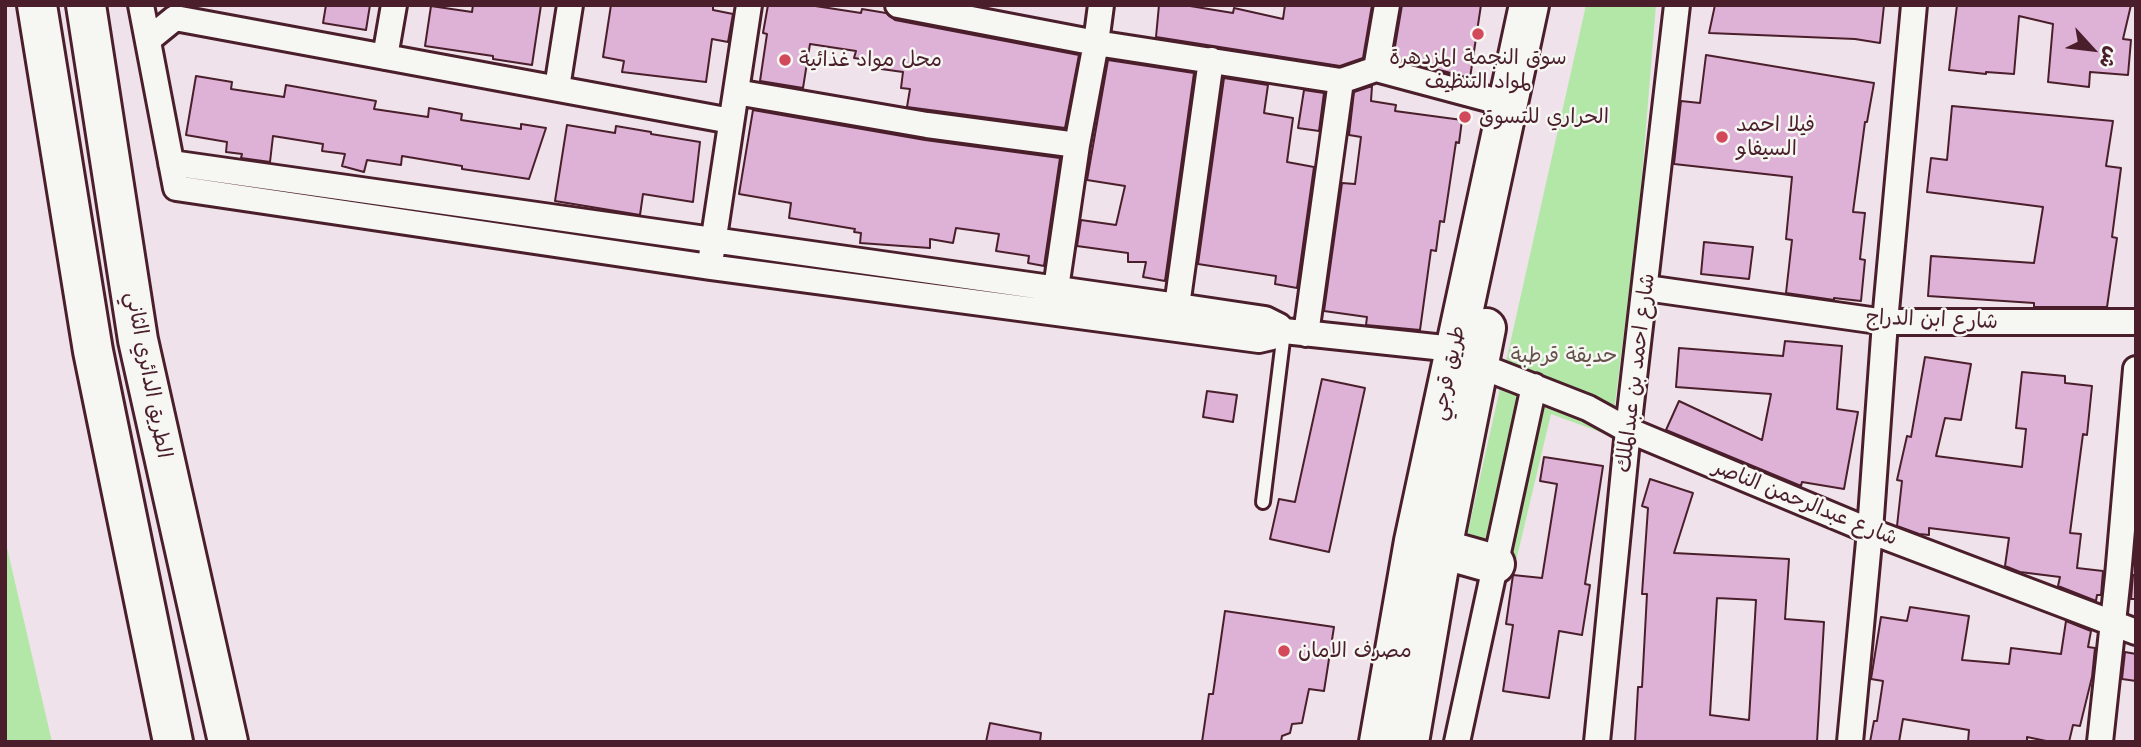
<!DOCTYPE html>
<meta charset="utf-8">
<style>
body{margin:0}
#map{position:relative;width:2141px;height:747px;overflow:hidden;background:#efe2ea;font-family:"Playpen Sans","Playpen Sans Arabic",sans-serif}
canvas{display:block}
.frame{position:absolute;inset:0;border:7px solid #4a1f2b;pointer-events:none}
.north{position:absolute;left:2057px;top:14px;width:70px;height:70px;-webkit-text-stroke:5px #f6f6f2;paint-order:stroke;rotate:117deg;font-size:19px;font-weight:700;line-height:28px;text-align:center;color:#4a1f2b}
.north::after{content:'';display:block;margin:auto;width:24px;height:32px;background:#4a1f2b;clip-path:polygon(50% 0,100% 100%,50% 72%,0 100%)}
</style>
<div id="map">
<canvas width="2141" height="747"></canvas>
<div class="frame"></div>
<div class="north">ش</div>
</div>
<script>
const ctx = document.querySelector('canvas').getContext('2d');
ctx.lineJoin = 'round';
function paint(path, color) { ctx.fillStyle = color; ctx.fill(path, 'evenodd'); }
const shape = rows => new Path2D(rows.map(r => 'M' + r).join(''));
function trace(path, color, width, dash) { ctx.strokeStyle = color; ctx.lineWidth = width; ctx.lineCap = dash ? 'butt' : 'round'; ctx.setLineDash(dash || []); ctx.stroke(path); }
function write(font, color, halo, rows, align = 'center') {
  ctx.font = font + ' "Playpen Sans","Playpen Sans Arabic",sans-serif'; ctx.lineWidth = 5; ctx.setLineDash([]); ctx.textBaseline = 'middle'; ctx.strokeStyle = halo; ctx.fillStyle = color; for (const [text, x, y, turn = 0] of rows) {
    ctx.save(); ctx.translate(x, y); ctx.rotate((+turn || 0) * Math.PI / 180); ctx.textAlign = isNaN(turn) ? turn : align; if (halo) ctx.strokeText(text, 0, 0); ctx.fillText(text, 0, 0); ctx.restore();
  }
}
const green = shape([
 [1586,5,1656,5,1639,212,1611,436,1551,414,1516,561,1469,550,1466,540],
 [5,539,52,742,5,742]
]);
const building = shape([
 [326,5,370,5,366,30,323,23,326,5],
 [473,5,541,5,532,65,493,59,493,56,425,46,431,6,472,12,473,5],
 [611,5,713,5,713,10,733,14,728,42,712,39,706,82,622,72,624,61,603,57,611,5],
 [768,5,809,5,861,13,862,9,886,13,895,20,1079,55,1065,128,907,107,910,89,901,88,903,72,874,68,875,61,854,58,856,51,810,44,803,88,760,81,767,34,763,33,768,5],
 [1159,5,1184,5,1233,13,1234,8,1283,19,1285,5,1372,5,1363,58,1340,66,1156,37,1159,5],
 [1402,5,1481,5,1470,78,1393,58,1402,5],
 [1715,5,1884,5,1880,43,1855,39,1709,33,1715,5],
 [1957,5,2131,5,2123,39,2131,40,2128,75,2090,72,2089,87,2048,82,2053,24,2019,16,2014,74,1986,72,1986,74,1949,70,1957,5],
 [1706,55,1874,83,1867,122,1865,122,1853,212,1865,213,1860,259,1865,260,1861,301,1834,298,1834,300,1786,293,1792,240,1786,239,1792,177,1674,164,1681,101,1700,103,1706,55],
 [1108,60,1194,73,1165,281,1143,277,1146,262,1128,262,1128,253,1077,246,1081,220,1116,225,1125,186,1087,180,1108,60],
 [196,76,232,82,231,89,284,97,286,85,376,101,374,109,428,117,429,108,462,114,461,120,521,129,521,124,546,128,529,179,462,169,462,166,402,156,401,165,367,160,364,172,342,166,345,154,322,151,323,144,273,136,270,162,241,158,242,154,226,152,227,142,186,135,196,76],
 [1224,78,1268,85,1264,113,1293,118,1287,162,1314,167,1297,288,1275,284,1276,276,1198,264,1224,78],
 [1372,86,1371,101,1396,105,1395,111,1462,120,1459,143,1456,142,1444,222,1440,221,1436,251,1431,250,1420,330,1366,325,1367,317,1324,311,1342,183,1355,184,1361,137,1349,135,1354,92,1372,86],
 [1304,90,1324,93,1319,131,1298,128,1304,90],
 [1952,106,2113,121,2106,166,2121,168,2112,237,2117,238,2107,307,2034,307,2034,303,1928,296,1931,256,2034,263,2043,207,1927,192,1931,158,1947,160,1952,106],
 [753,110,925,140,1060,158,1044,266,1028,263,1029,256,996,251,999,234,956,228,953,243,930,239,930,248,860,243,861,233,854,232,855,229,789,218,791,203,739,194,753,110],
 [567,125,615,133,616,126,651,132,651,134,700,142,693,202,643,194,640,215,555,201,567,125],
 [1704,242,1753,247,1749,279,1701,274,1704,242],
 [1785,341,1842,346,1837,409,1858,412,1844,489,1802,482,1801,486,1666,430,1679,401,1762,440,1771,394,1676,387,1679,348,1783,356,1785,341],
 [1925,357,1971,364,1961,420,1945,418,1936,456,2022,467,2026,429,2016,428,2022,372,2065,376,2065,383,2092,386,2087,435,2083,434,2070,533,2081,534,2077,568,2103,571,2101,595,2097,595,2096,601,2058,586,2060,577,2020,572,2005,566,2009,538,1929,528,1929,535,1919,534,1897,526,1902,481,1897,480,1907,436,1911,437,1925,357],
 [1322,379,1365,388,1329,552,1270,539,1279,499,1295,502,1322,379],
 [1207,391,1237,395,1233,422,1203,417,1207,391],
 [1544,457,1603,466,1585,584,1590,585,1582,635,1559,631,1549,698,1503,691,1513,625,1506,624,1513,575,1542,578,1557,484,1540,481,1544,457],
 [1650,479,1693,493,1674,553,1789,559,1785,619,1824,622,1817,742,1635,742,1638,687,1642,687,1647,594,1642,594,1648,508,1642,506,1650,479],
 [1717,598,1756,600,1749,720,1710,715,1717,598],
 [2133,575,2136,575,2136,599,2131,599,2133,575],
 [1910,607,1969,616,1962,660,2009,664,2011,648,2061,654,2066,621,2091,631,2088,647,2095,648,2092,677,2080,726,2073,725,2069,742,2051,742,2027,737,2027,741,1968,742,1969,730,1903,719,1899,742,1870,742,1874,721,1877,721,1883,681,1871,679,1881,617,1907,621,1910,607],
 [1225,611,1334,627,1324,691,1309,689,1302,723,1292,724,1290,733,1282,736,1281,742,1202,742,1209,694,1213,694,1225,611],
 [2125,652,2136,654,2136,681,2122,679,2125,652],
 [990,723,1041,733,1040,742,986,742,990,723]
]);
const lane = shape([
 [1263,502,1284,332]
]);
const street = shape([
 [141,5,176,188,710,267,1259,340,1272,337,1284,331],
 [898,5,1096,43,1341,81,1376,69,1507,104],
 [148,40,175,18,731,121],
 [385,57,394,5],
 [1376,69,1387,5],
 [557,88,570,5],
 [736,92,927,125,1077,145],
 [171,163,1177,306,1265,319,1279,326,1284,331,1454,349],
 [711,257,749,5],
 [1646,288,1885,322,2136,322],
 [1054,302,1077,145,1096,43,1101,5],
 [1177,306,1211,60],
 [1306,334,1341,81],
 [1478,365,1588,408,1628,430,1870,531,2136,632],
 [1457,742,1534,386],
 [1597,742,1628,430,1677,5],
 [1850,742,1870,531,1885,322,1914,5],
 [2100,742,2118,576,2136,369]
]);
const highway = shape([
 [37,5,93,351,173,742],
 [86,5,138,340,228,742],
 [1442,549,1495,564],
 [1379,742,1414,541,1529,5],
 [1409,742,1442,549,1486,328]
]);
const markers = [
 [1478,34,7,"#d1495b"],
 [785,60,7,"#d1495b"],
 [1465,117,7,"#d1495b"],
 [1722,137,7,"#d1495b"],
 [1284,651,7,"#d1495b"]
];
const poiNames = [
 ["سوق النجمة المزدهرة",1478,58,"center"],
 ["لمواد التنظيف",1478,82,"center"],
 ["محل مواد غذائية",799,60],
 ["الحراري للتسوق",1479,117],
 ["فيلا احمد",1736,125],
 ["السيفاو",1736,149],
 ["مصرف الامان",1298,651]
];
const streetNames = [
 ["شارع ابن الدراج",1932,320,2],
 ["طريق قرجي",1449,373,-78],
 ["شارع احمد بن عبدالملك",1636,373,-83],
 ["الطريق الدائري الثاني",148,375,79],
 ["شارع عبدالرحمن الناصر",1805,503,22]
];
const parkNames = [
 ["حديقة قرطبة",1564,356]
];
paint(green, '#b3e7a8');
paint(building, '#deb2d6');
trace(building, '#4a1f2b', 2);
trace(lane, '#4a1f2b', 18);
trace(street, '#4a1f2b', 30);
trace(highway, '#4a1f2b', 44);
trace(lane, '#f6f6f2', 12);
trace(street, '#f6f6f2', 24);
trace(highway, '#f6f6f2', 38);
for (const [x, y, r, color] of markers) { const dot = new Path2D(); dot.arc(x, y, r, 0, 2 * Math.PI); ctx.fillStyle = color; ctx.fill(dot); trace(dot, '#f6f6f2', 2.5); }
write('21px', '#4a1f2b', '#f6f6f2', poiNames, 'left');
write('21px', '#4a1f2b', '#f6f6f2', streetNames);
write('21px', '#64514a', '#f6f6f2', parkNames);
</script>
